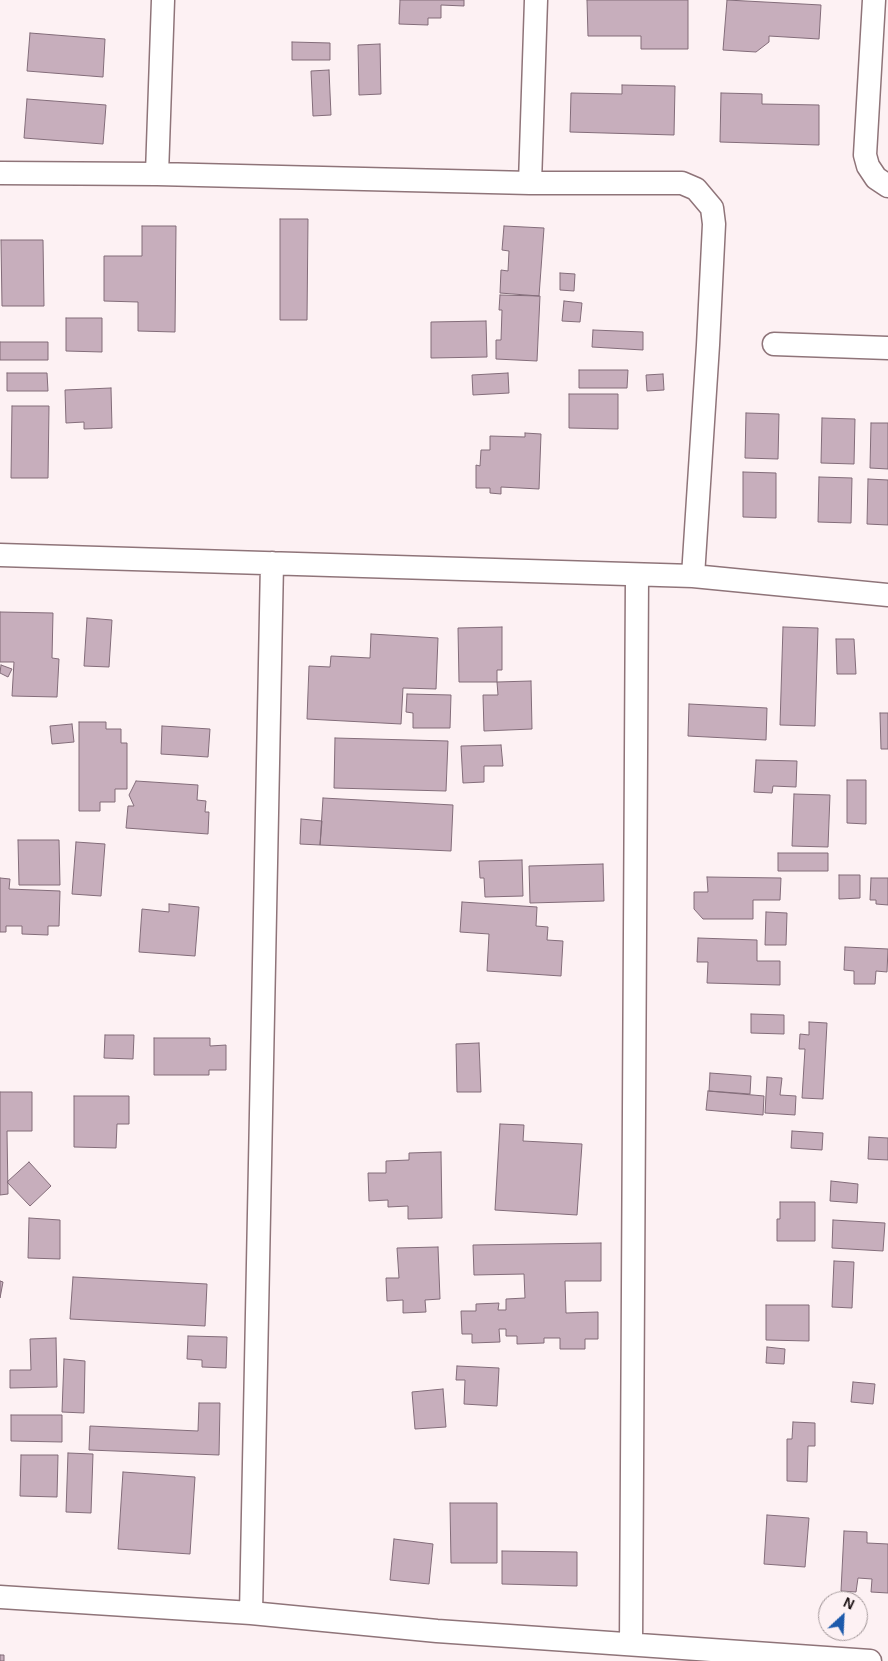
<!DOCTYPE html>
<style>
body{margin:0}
#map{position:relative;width:888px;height:1661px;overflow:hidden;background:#fdf1f3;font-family:Helvetica,sans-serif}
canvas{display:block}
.north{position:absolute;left:818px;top:1591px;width:50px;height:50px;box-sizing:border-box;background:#fdf1f3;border:1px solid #a29799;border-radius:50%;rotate:25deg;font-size:14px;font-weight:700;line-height:20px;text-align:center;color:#1a1012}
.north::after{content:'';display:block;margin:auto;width:18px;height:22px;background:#1d5aab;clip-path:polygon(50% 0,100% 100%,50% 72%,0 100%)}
</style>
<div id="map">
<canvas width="888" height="1661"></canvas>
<div class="north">N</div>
</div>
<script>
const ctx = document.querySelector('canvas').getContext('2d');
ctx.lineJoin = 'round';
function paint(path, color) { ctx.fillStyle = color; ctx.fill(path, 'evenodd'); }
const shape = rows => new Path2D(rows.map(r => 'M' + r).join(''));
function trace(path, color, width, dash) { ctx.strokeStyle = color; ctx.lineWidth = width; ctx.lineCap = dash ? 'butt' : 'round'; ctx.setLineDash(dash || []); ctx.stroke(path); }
const building = shape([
 [400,0,464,0,464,6,441,5,441,18,428,18,428,25,399,24,400,0],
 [587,0,688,0,688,49,641,49,641,36,588,36,587,0],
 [727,0,821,5,819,39,769,36,769,42,756,52,723,50,727,0],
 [30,33,105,39,103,77,27,71,30,33],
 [292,42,330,43,330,60,292,60,292,42],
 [380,44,381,94,359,95,358,45,380,44],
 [329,70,331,115,313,116,311,71,329,70],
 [622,85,675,86,674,135,570,132,571,93,622,94,622,85],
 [721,93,762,94,762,104,819,105,819,145,720,142,721,93],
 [27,99,106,105,103,144,24,138,27,99],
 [280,219,308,219,307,320,280,320,280,219],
 [142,226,176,226,175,332,138,331,138,302,104,301,104,256,142,256,142,226],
 [504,226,544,228,539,296,500,293,501,270,508,271,509,251,502,250,504,226],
 [1,240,43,240,44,306,2,306,1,240],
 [560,273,575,274,574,291,560,290,560,273],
 [500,295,540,296,537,361,496,359,496,340,501,340,502,310,499,310,500,295],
 [564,301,582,303,580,322,562,321,564,301],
 [66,318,102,318,102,352,66,351,66,318],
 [486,321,487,357,431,358,431,322,486,321],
 [593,330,643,332,643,350,592,347,593,330],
 [0,342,48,342,48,360,0,360,0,342],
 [579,370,628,370,627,388,579,388,579,370],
 [7,373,47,373,48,391,7,391,7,373],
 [508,373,509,393,473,395,472,375,508,373],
 [663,374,664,390,647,391,646,375,663,374],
 [111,388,112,428,84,429,84,422,66,423,65,390,111,388],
 [569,394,618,394,618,429,569,428,569,394],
 [12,406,49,406,48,478,11,478,12,406],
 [746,413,779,414,778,459,745,458,746,413],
 [822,418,855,419,854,464,821,463,822,418],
 [871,423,888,423,888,469,870,468,871,423],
 [525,433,541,434,539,489,501,487,501,494,490,493,490,488,476,488,476,465,480,466,481,450,490,450,490,436,525,437,525,433],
 [743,472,776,473,776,518,743,517,743,472],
 [819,477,852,478,851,523,818,522,819,477],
 [868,479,888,480,888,525,867,524,868,479],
 [0,612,53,613,52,658,59,659,57,697,12,696,14,662,0,662,0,612],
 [87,618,112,620,109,667,84,666,87,618],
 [502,627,502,670,497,670,497,682,459,682,458,628,502,627],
 [783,627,818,628,815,726,780,725,783,627],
 [371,634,438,638,436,689,403,688,401,724,307,719,309,666,330,667,331,656,370,658,371,634],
 [836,639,854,639,856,674,837,674,836,639],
 [1,665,12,669,8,677,0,673,1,665],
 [531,681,532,729,484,731,483,695,498,695,497,682,531,681],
 [407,694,451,695,450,728,413,728,413,713,406,712,407,694],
 [689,704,767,708,766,740,688,736,689,704],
 [880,713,888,713,888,749,881,749,880,713],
 [79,722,106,722,106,729,121,729,121,743,127,743,127,789,115,789,115,802,100,802,100,811,79,811,79,722],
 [72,724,74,742,52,744,50,726,72,724],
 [162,726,210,729,208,757,161,754,162,726],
 [335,738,448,741,446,791,334,788,335,738],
 [501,745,503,766,484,766,484,782,463,783,461,746,501,745],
 [756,760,797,761,796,787,773,786,772,793,754,792,756,760],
 [847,780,866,780,866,824,847,823,847,780],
 [136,781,198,785,197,800,206,801,205,812,209,812,208,834,126,828,128,806,134,806,129,795,136,781],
 [794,794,830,795,828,847,792,846,794,794],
 [323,798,453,805,451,851,320,845,323,798],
 [301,819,322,821,320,845,300,844,301,819],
 [18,840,59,840,60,885,19,885,18,840],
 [76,842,105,844,101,896,72,894,76,842],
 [778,853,828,853,828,871,778,871,778,853],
 [522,860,523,896,485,897,484,878,480,878,479,861,522,860],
 [603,864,604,901,530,903,529,866,603,864],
 [839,875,860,875,860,898,839,899,839,875],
 [707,877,781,878,780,900,753,900,753,919,703,919,694,909,694,892,708,892,707,877],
 [0,878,10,879,9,889,60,891,59,926,48,926,48,935,22,934,22,926,6,926,6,932,0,932,0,878],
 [871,878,888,878,888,905,876,904,876,900,870,900,871,878],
 [462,902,537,907,536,926,548,927,547,940,563,941,561,976,487,971,489,934,460,932,462,902],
 [169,904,199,907,195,956,139,952,142,909,169,912,169,904],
 [766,912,787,913,786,945,765,945,766,912],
 [698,938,757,940,757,961,780,961,780,985,707,983,708,962,697,962,698,938],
 [845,947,888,949,887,972,876,971,875,984,854,984,854,971,844,970,845,947],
 [751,1014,784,1015,784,1034,751,1033,751,1014],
 [809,1022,827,1023,823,1099,802,1098,805,1049,799,1049,800,1034,809,1035,809,1022],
 [105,1035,134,1035,133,1059,104,1058,105,1035],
 [154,1038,210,1038,210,1046,226,1045,226,1070,209,1070,209,1075,154,1075,154,1038],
 [479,1043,481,1092,457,1092,456,1044,479,1043],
 [710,1073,751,1076,750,1094,709,1091,710,1073],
 [767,1077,782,1078,780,1095,796,1096,795,1115,765,1113,767,1077],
 [708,1091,764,1096,763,1115,706,1110,708,1091],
 [0,1092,32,1092,32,1131,7,1131,8,1194,0,1195,0,1092],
 [74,1096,129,1096,129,1124,117,1124,116,1148,74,1147,74,1096],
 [500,1124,524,1125,523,1141,582,1144,577,1215,495,1210,500,1124],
 [792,1131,823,1133,822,1150,791,1148,792,1131],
 [869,1137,888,1138,888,1160,868,1159,869,1137],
 [441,1152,442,1218,408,1219,408,1206,388,1207,388,1200,369,1201,368,1173,386,1173,386,1161,409,1160,409,1153,441,1152],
 [29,1162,51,1186,30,1206,7,1182,29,1162],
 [831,1181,858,1184,857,1203,830,1201,831,1181],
 [780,1202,815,1202,815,1241,777,1241,777,1219,780,1219,780,1202],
 [29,1218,60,1220,60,1259,28,1258,29,1218],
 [833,1220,885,1223,883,1251,832,1248,833,1220],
 [601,1243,601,1281,565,1281,566,1313,598,1312,598,1339,585,1339,585,1349,560,1349,560,1338,544,1338,544,1343,517,1344,517,1336,506,1336,506,1329,499,1329,500,1342,472,1343,472,1334,462,1334,461,1311,476,1311,476,1304,499,1303,498,1310,506,1310,506,1299,525,1298,524,1274,474,1275,473,1245,601,1243],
 [438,1247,440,1299,425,1300,426,1312,403,1313,403,1300,387,1301,386,1278,399,1278,397,1248,438,1247],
 [834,1261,854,1262,852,1308,832,1307,834,1261],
 [73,1277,207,1284,205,1326,70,1319,73,1277],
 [0,1281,3,1282,0,1298,0,1281],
 [766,1305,809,1305,809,1341,766,1340,766,1305],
 [188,1336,227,1337,226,1368,202,1367,202,1360,187,1359,188,1336],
 [56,1338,57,1387,10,1388,10,1370,31,1370,30,1339,56,1338],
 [767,1347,785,1349,784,1364,766,1363,767,1347],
 [64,1359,85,1361,84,1413,62,1412,64,1359],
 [457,1366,499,1368,497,1406,464,1404,465,1380,456,1380,457,1366],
 [853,1382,875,1384,873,1404,851,1402,853,1382],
 [443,1389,446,1427,415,1429,412,1392,443,1389],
 [199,1403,220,1403,219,1455,89,1450,90,1426,198,1431,199,1403],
 [11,1415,62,1415,62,1442,11,1441,11,1415],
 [793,1422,815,1423,815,1446,808,1446,807,1482,787,1481,787,1439,792,1439,793,1422],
 [68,1453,93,1454,91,1513,66,1512,68,1453],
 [21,1455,58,1455,57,1497,20,1496,21,1455],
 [123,1472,195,1477,190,1554,118,1549,123,1472],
 [450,1503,497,1503,497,1563,451,1563,450,1503],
 [767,1515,809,1518,805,1567,764,1564,767,1515],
 [844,1531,867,1532,867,1543,888,1544,888,1593,871,1592,872,1579,858,1578,856,1592,841,1591,844,1531],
 [394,1539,433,1544,429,1584,390,1580,394,1539],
 [502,1551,577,1552,577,1586,502,1584,502,1551],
 [0,1655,4,1655,4,1661,0,1661,0,1655]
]);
const minor = shape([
 [874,0,865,155,868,166,876,178,888,186],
 [0,173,157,174,530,183,682,183,696,189,712,208,714,224,708,345,693,576],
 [157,174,163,0],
 [530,183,536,0],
 [774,344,888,348],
 [0,555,693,576,888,595],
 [0,1597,251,1613,437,1631,870,1661],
 [251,1613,272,563],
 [631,1644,637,576]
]);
paint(building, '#c7aebc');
trace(building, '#836c79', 1);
trace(minor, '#8f7479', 25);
trace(minor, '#fff', 22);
</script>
